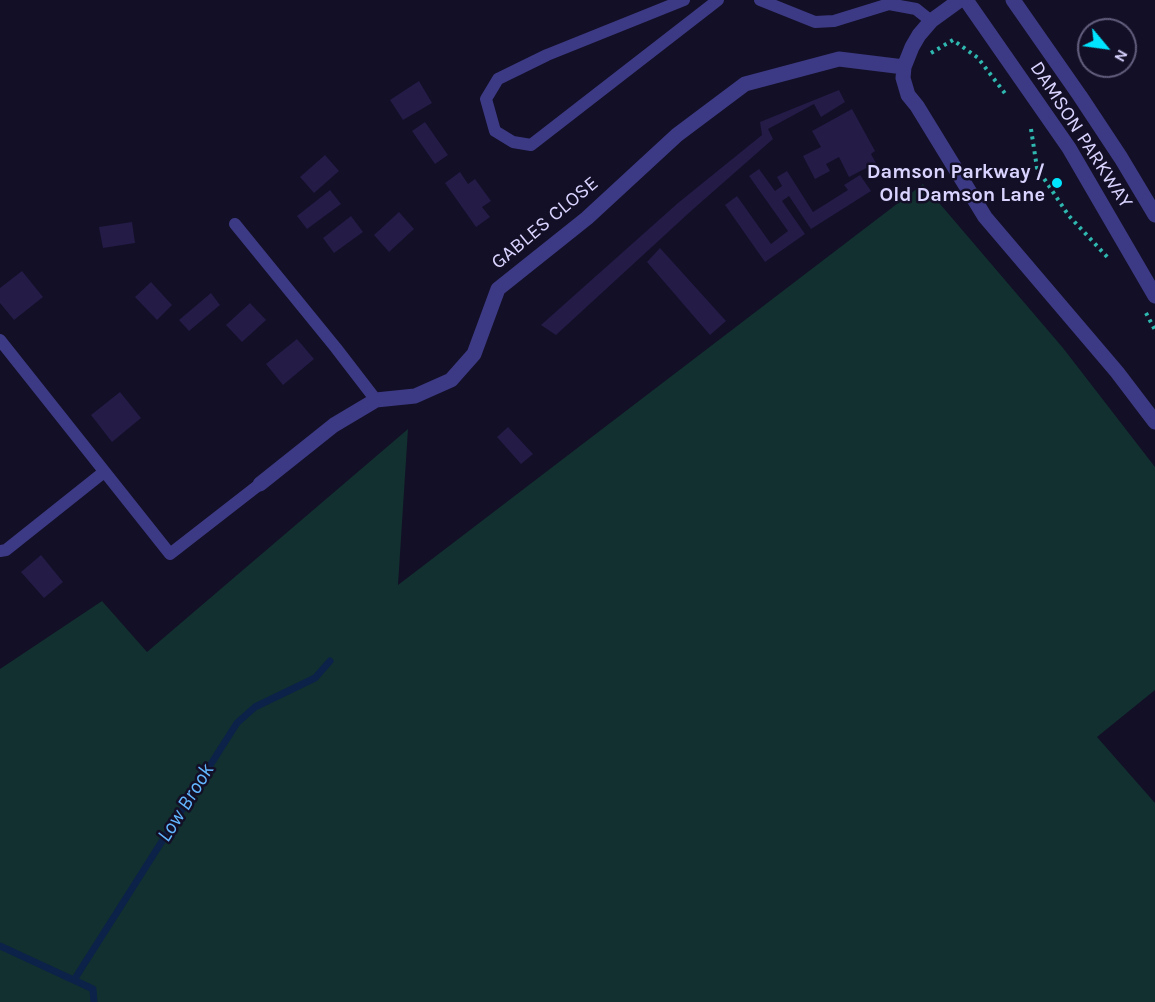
<!DOCTYPE html>
<style>
body{margin:0}
#map{position:relative;width:1155px;height:1002px;overflow:hidden;background:#130f26;font-family:Karla,sans-serif}
canvas{display:block}
.north{position:absolute;left:1077px;top:18px;width:60px;height:60px;box-sizing:border-box;background:#130f26;border:2px solid #625e7d;border-radius:50%;rotate:119deg;font-size:16px;font-weight:700;line-height:24px;text-align:center;color:#d9d4ff}
.north::after{content:'';display:block;margin:auto;width:21px;height:27px;background:#00e5ff;clip-path:polygon(50% 0,100% 100%,50% 72%,0 100%)}
</style>
<div id="map">
<canvas width="1155" height="1002"></canvas>
<div class="north">N</div>
</div>
<script>
const ctx = document.querySelector('canvas').getContext('2d');
ctx.lineJoin = 'round';
function paint(path, color) { ctx.fillStyle = color; ctx.fill(path, 'evenodd'); }
const shape = rows => new Path2D(rows.map(r => 'M' + r).join(''));
function trace(path, color, width, dash) { ctx.strokeStyle = color; ctx.lineWidth = width; ctx.lineCap = dash ? 'butt' : 'round'; ctx.setLineDash(dash || []); ctx.stroke(path); }
function write(font, color, halo, rows, align = 'center') {
  ctx.font = font + ' Karla,sans-serif'; ctx.lineWidth = 5; ctx.setLineDash([]); ctx.textBaseline = 'middle'; ctx.strokeStyle = halo; ctx.fillStyle = color; for (const [text, x, y, turn = 0] of rows) {
    ctx.save(); ctx.translate(x, y); ctx.rotate((+turn || 0) * Math.PI / 180); ctx.textAlign = isNaN(turn) ? turn : align; if (halo) ctx.strokeText(text, 0, 0); ctx.fillText(text, 0, 0); ctx.restore();
  }
}
const green = shape([
 [923,184,1063,348,1155,467,1155,690,1097,737,1155,803,1155,1002,0,1002,0,669,102,601,147,652,408,429,398,585]
]);
const stream = shape([
 [0,946,93,989,94,1002],
 [74,980,237,723,255,707,315,678,330,661]
]);
const building = shape([
 [419,81,432,103,403,120,390,100],
 [839,90,845,102,821,117,814,104,768,129,773,139,691,211,556,335,541,325,678,203,762,135,760,122],
 [852,109,875,151,871,154,876,163,849,177,839,157,826,164,830,171,815,179,803,156,821,147,812,131],
 [425,122,448,155,435,164,412,131],
 [325,155,339,171,314,193,300,177],
 [759,169,775,191,782,186,777,177,787,171,813,212,848,190,844,185,860,175,871,191,811,229,789,196,782,201,805,234,765,262,725,205,737,196,771,244,788,231,749,176],
 [460,172,468,184,475,179,491,201,482,207,490,217,476,227,445,183],
 [330,190,341,204,307,229,297,216],
 [399,212,414,229,389,252,374,235],
 [351,216,363,232,334,253,323,238],
 [132,222,135,243,103,248,99,227],
 [660,248,726,321,710,335,647,262],
 [22,271,43,297,14,320,0,303,0,288],
 [151,282,172,305,157,320,135,297],
 [211,293,220,305,189,331,179,320],
 [250,303,266,320,242,342,226,325],
 [297,339,314,359,283,385,266,364],
 [120,392,141,418,112,442,91,415],
 [508,427,533,454,521,464,497,437],
 [41,555,63,582,44,598,21,572]
]);
const path = shape([
 [931,53,953,40,978,58,1007,96],
 [1031,129,1037,168,1069,216,1110,260],
 [1146,313,1155,330]
]);
const service = shape([
 [684,0,547,55,498,79,486,99,495,131,513,142,531,145,718,0],
 [760,0,815,22,834,21,889,4,916,9,931,21],
 [235,224,336,348,376,400],
 [0,340,170,554,260,484],
 [0,551,6,550,104,472]
]);
const minor = shape([
 [960,0,931,21,919,35,912,47,904,67,903,78,908,95,917,106,985,217,1117,372,1155,422],
 [260,484,334,425,376,400,415,396,451,380,474,354,498,289,587,218,677,135,745,84,839,59,904,67]
]);
const tertiary = shape([
 [966,0,1069,148,1155,296],
 [1013,0,1080,96,1121,158,1155,215]
]);
const markers = [
 [1057,183,6,"#00e5ff"]
];
const streetNames = [
 ["DAMSON PARKWAY",1081,135,57],
 ["GABLES CLOSE",545,223,-40]
];
const poiNames = [
 ["Damson Parkway /",1045,172],
 ["Old Damson Lane",1045,195]
];
const waterNames = [
 ["Low Brook",186,803,-58]
];
paint(green, '#12302f');
trace(stream, '#0c2248', 7);
paint(building, '#241b47');
trace(path, '#2fb8b0', 4, [3, 4.5]);
trace(service, '#3d3a85', 12);
trace(minor, '#3d3a85', 15);
trace(tertiary, '#3d3a85', 15);
for (const [x, y, r, color] of markers) { const dot = new Path2D(); dot.arc(x, y, r, 0, 2 * Math.PI); ctx.fillStyle = color; ctx.fill(dot); trace(dot, '#130f26', 2); }
write('20px', '#d9d4ff', '#130f26', streetNames);
write('bold 20px', '#d9d4ff', '#130f26', poiNames, 'right');
write('italic 21px', '#62b6ff', '#130f26', waterNames);
</script>
